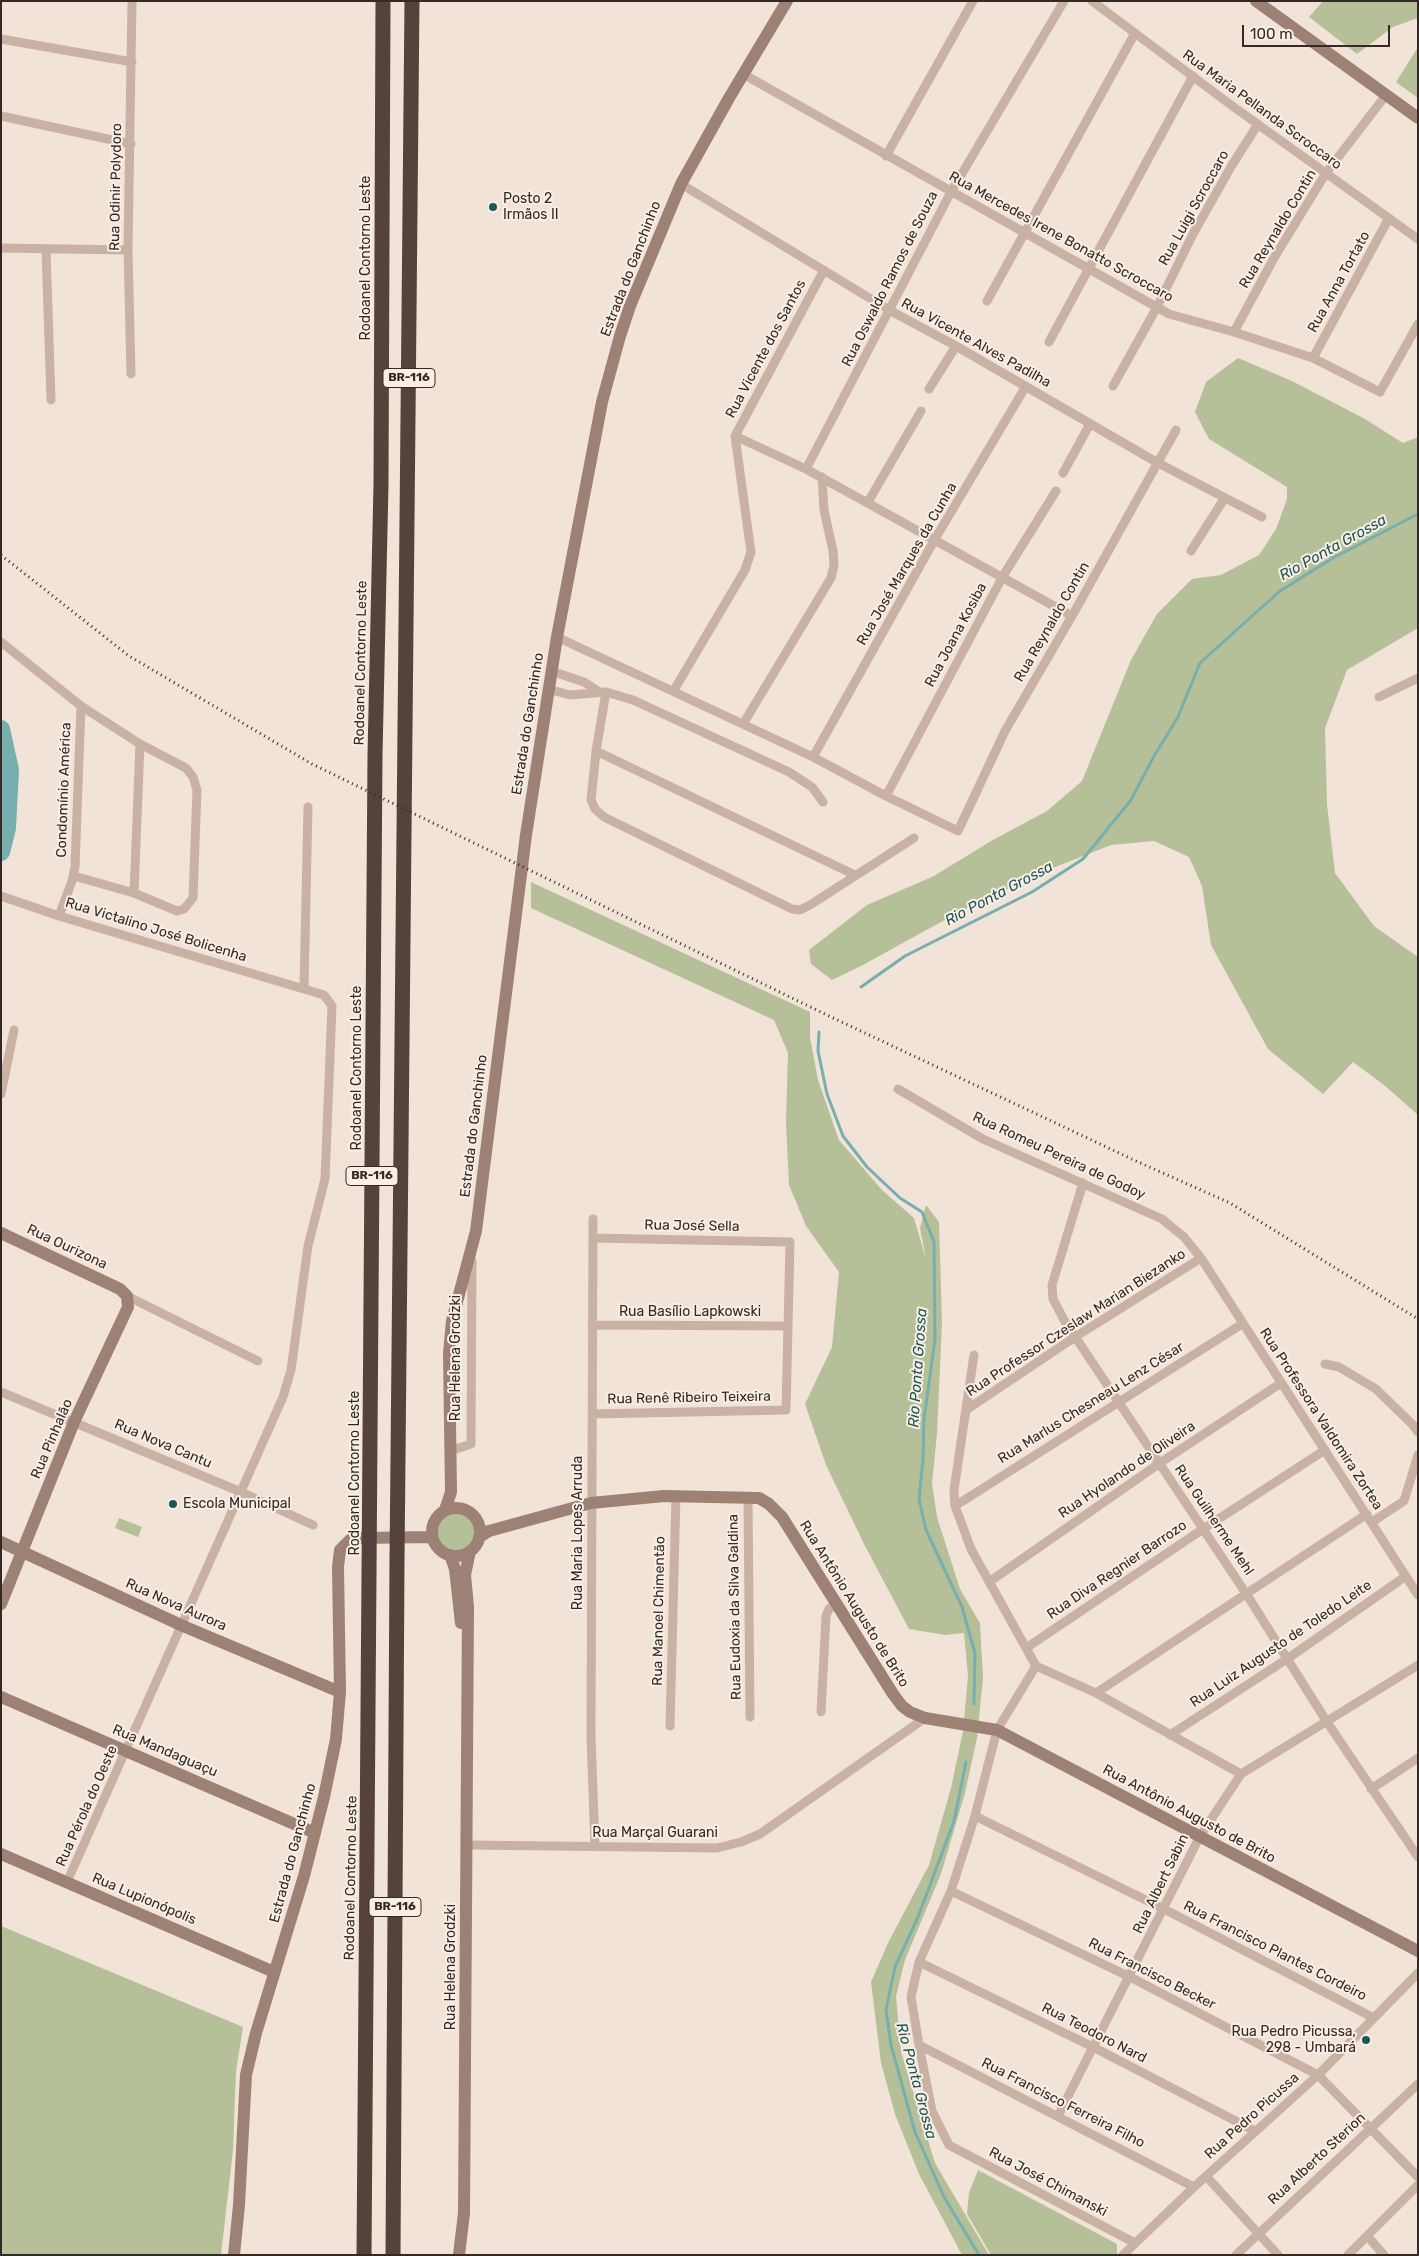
<!DOCTYPE html>
<meta charset="utf-8">
<style>
body{margin:0}
#map{position:relative;width:1419px;height:2256px;overflow:hidden;background:#f1e3d8;font-family:Rubik,sans-serif}
canvas{display:block}
.frame{position:absolute;inset:0;border:2px solid #342926;pointer-events:none}
.scale{position:absolute;left:1242px;top:25px;width:148px;height:22px;box-sizing:border-box;border:2px solid #342926;border-top:0;padding-left:6px;font-size:15px;line-height:18px;white-space:nowrap;color:#342926;-webkit-text-stroke:4px #f9eee4;paint-order:stroke}
</style>
<div id="map">
<canvas width="1419" height="2256"></canvas>
<div class="frame"></div>
<div class="scale">100 m</div>
</div>
<script>
const ctx = document.querySelector('canvas').getContext('2d');
ctx.lineJoin = 'round';
function paint(path, color) { ctx.fillStyle = color; ctx.fill(path, 'evenodd'); }
const shape = rows => new Path2D(rows.map(r => 'M' + r).join(''));
function trace(path, color, width, dash) { ctx.strokeStyle = color; ctx.lineWidth = width; ctx.lineCap = dash ? 'butt' : 'round'; ctx.setLineDash(dash || []); ctx.stroke(path); }
function write(font, color, halo, rows, align = 'center') {
  ctx.font = font + ' Rubik,sans-serif'; ctx.lineWidth = 4; ctx.setLineDash([]); ctx.textBaseline = 'middle'; ctx.strokeStyle = halo; ctx.fillStyle = color; for (const [text, x, y, turn = 0] of rows) {
    ctx.save(); ctx.translate(x, y); ctx.rotate((+turn || 0) * Math.PI / 180); ctx.textAlign = isNaN(turn) ? turn : align; if (halo) ctx.strokeText(text, 0, 0); ctx.fillText(text, 0, 0); ctx.restore();
  }
}
const green = shape([
 [1323,1,1418,1,1418,18,1393,27,1357,54,1309,17],
 [1418,47,1418,98,1396,82],
 [1238,358,1292,381,1365,419,1403,443,1418,437,1418,628,1347,670,1325,728,1327,804,1335,873,1374,926,1418,957,1418,1115,1384,1085,1353,1062,1323,1094,1268,1049,1211,945,1202,886,1189,857,1154,841,1111,845,1053,868,961,911,863,965,832,980,811,964,809,950,867,905,934,876,991,841,1047,811,1082,781,1131,660,1157,614,1192,579,1221,575,1259,555,1276,529,1287,499,1287,487,1209,439,1195,412,1206,382],
 [531,882,810,1012,810,1037,818,1080,839,1140,882,1190,914,1218,926,1259,920,1228,926,1205,939,1222,942,1322,937,1434,932,1483,937,1517,960,1589,980,1623,983,1678,977,1738,965,1793,941,1874,905,1960,896,1996,901,2052,935,2163,989,2255,962,2255,919,2174,895,2114,881,2063,871,1982,888,1943,929,1865,951,1788,963,1731,968,1676,964,1633,945,1635,909,1629,864,1544,826,1465,805,1404,832,1347,839,1272,806,1226,789,1185,786,1122,788,1053,774,1020,531,908],
 '437 1532a19 19 0 1 1 38 0a19 19 0 1 1-38 0Z',
 [119,1518,142,1527,138,1537,115,1528],
 [1,1926,243,2027,236,2071,233,2150,221,2255,1,2255],
 [978,2170,1117,2244,1117,2255,991,2255,967,2214,969,2193]
]);
const stream = shape([
 [861,987,905,956,1032,892,1083,859,1131,800,1154,756,1178,717,1200,663,1280,591,1333,558,1418,514],
 [819,1032,818,1051,827,1094,843,1136,867,1167,900,1198,922,1212,934,1242,935,1339,924,1419,923,1459,919,1499,926,1530,962,1607,975,1653,974,1704],
 [966,1762,954,1821,918,1917,895,1967,886,2010,891,2045,915,2132,944,2197,979,2255]
]);
const river = shape([
 [1,729,10,770,7,828,1,852]
]);
const street = shape([
 [1092,1,1231,105,1418,239],
 [1,39,132,62],
 [743,74,1169,314,1234,332,1313,358,1380,392,1418,324],
 [1,116,131,144],
 [886,156,973,1],
 [681,184,891,311,956,346,1158,463,1262,517],
 [1,248,128,250],
 [46,250,51,400],
 [987,301,1135,33],
 [1234,332,1274,258,1326,173,1386,95],
 [1049,342,1193,76],
 [1313,358,1389,218],
 [131,374,128,250,132,1],
 [1113,386,1157,307,1193,234,1232,165,1258,124],
 [929,389,956,346],
 [735,436,806,469,1072,616],
 [806,469,951,192,1064,1],
 [1063,473,1090,424],
 [868,502,921,411],
 [1191,551,1224,499],
 [557,637,813,757,886,796,958,831,1005,731,1072,616,1176,430],
 [1,642,81,706,140,744,186,768,193,777,197,790,193,898,184,909,177,911,134,893,74,876],
 [551,671,584,682,598,691],
 [548,689,570,695,606,692,633,700,789,772,812,787,823,802],
 [674,690,745,570,751,552,735,436,824,270],
 [606,692,596,751,591,800,595,809,604,817,792,909,800,910,810,905,914,838],
 [1379,697,1418,678],
 [743,724,831,578,834,565,833,551,824,510,822,477],
 [596,751,855,875],
 [813,757,935,539,1026,386],
 [886,796,1003,576,1056,491],
 [134,893,140,744],
 [1,896,59,916,324,995,332,1006,325,1179,308,1246,291,1370,283,1397,67,1882],
 [59,916,72,881,75,867,81,706],
 [304,988,308,807],
 [898,1089,983,1139,1162,1219,1184,1237,1201,1258,1418,1595],
 [1,1094,14,1030],
 [1083,1183,1052,1285,1053,1299,1064,1320,1247,1595,1327,1722,1418,1857],
 [593,1219,591,1737,595,1846],
 [127,1296,258,1361],
 [592,1325,788,1326],
 [974,1355,954,1490,955,1506,971,1549,1036,1666,997,1730,975,1816,951,1891,919,1962,911,1997,919,2045,932,2111,949,2145,1135,2243],
 [1325,1364,1339,1367,1376,1389,1413,1425,1418,1432],
 [1,1392,241,1492,313,1525],
 [966,1410,1075,1337,1201,1258],
 [592,1414,786,1410,790,1242,593,1238],
 [450,1451,471,1444,472,1261],
 [748,1497,750,1717],
 [955,1506,1242,1324],
 [1372,1522,1404,1501,1418,1455],
 [989,1582,1160,1463,1281,1383],
 [1026,1648,1203,1529,1325,1450],
 [1036,1666,1096,1693,1241,1774],
 [1096,1693,1367,1514],
 [821,1712,826,1616,829,1609,836,1604],
 [670,1726,676,1496],
 [1170,1735,1287,1659,1406,1576],
 [1371,1789,1418,1758],
 [975,1816,1164,1909,1374,2018],
 [467,1845,717,1848,741,1842,760,1834,925,1718],
 [951,1891,1130,1977,1318,2075,1418,2177],
 [919,1962,1093,2047,1255,2131],
 [919,2045,1194,2187],
 [1058,2116,1200,1836,1241,1774,1418,1665],
 [1206,2176,1278,2255],
 [1368,2237,1384,2255],
 [1123,2255,1194,2187,1318,2075,1418,1973],
 [1236,2255,1418,2084],
 [1348,2255,1418,2185]
]);
const secondary = shape([
 [1256,1,1418,118],
 [1,1233,120,1289,127,1296,128,1307,74,1422,1,1604],
 '432 1532a24 24 0 1 1 48 0a24 24 0 1 1-48 0Z',
 [445,1510,451,1492,449,1353,452,1321,476,1231,526,835,557,637,602,402,620,336,630,306,681,184,729,98,787,1],
 [479,1537,489,1531,591,1503,664,1496,759,1498,769,1504,782,1517,893,1694,902,1706,910,1712,925,1718,997,1730,1418,1951],
 [1,1542,183,1626,340,1692],
 [450,1555,455,1569,461,1623],
 [1,1697,315,1833],
 [1,1854,274,1972],
 [234,2255,239,2205,246,2075,256,2033,304,1876,324,1797,336,1739,340,1692,338,1567,340,1550,350,1540,357,1538,432,1537],
 [459,2255,464,2213,468,1607,465,1575,470,1551]
]);
const highway = shape([
 [364,2255,375,755,381,484,383,1],
 [393,2255,397,1559,412,1]
]);
const rail = shape([
 [1,555,129,656,312,764,829,1016,1136,1161,1230,1203,1418,1319]
]);
const markers = [
 [493,207,5,"#1b5756"],
 [173,1504,5,"#1b5756"],
 [1366,2040,5,"#1b5756"]
];
const shields = [
 [409,378,52],
 [372,1176,52],
 [395,1907,52]
];
const shieldNames = [
 ["BR-116",409,378],
 ["BR-116",372,1176],
 ["BR-116",395,1907]
];
const streetNames = [
 ["Rua Maria Pellanda Scroccaro",1262,110,36],
 ["Rua Odinir Polydoro",116,187,-89],
 ["Rua Luigi Scroccaro",1194,208,-61],
 ["Rua Reynaldo Contin",1278,229,-59],
 ["Rua Mercedes Irene Bonatto Scroccaro",1061,237,29],
 ["Rodoanel Contorno Leste",366,258,-90],
 ["Estrada do Ganchinho",631,269,-69],
 ["Rua Oswaldo Ramos de Souza",890,279,-63],
 ["Rua Anna Tortato",1339,282,-61],
 ["Rua Vicente Alves Padilha",976,343,29],
 ["Rua Vicente dos Santos",766,349,-62],
 ["Rua José Marques da Cunha",907,564,-60],
 ["Rua Reynaldo Contin",1052,622,-60],
 ["Rua Joana Kosiba",956,635,-62],
 ["Rodoanel Contorno Leste",361,663,-89],
 ["Estrada do Ganchinho",528,724,-81],
 ["Condomínio América",64,790,-88],
 ["Rua Victalino José Bolicenha",156,930,17],
 ["Rodoanel Contorno Leste",357,1068,-90],
 ["Estrada do Ganchinho",474,1126,-83],
 ["Rua Romeu Pereira de Godoy",1059,1156,25],
 ["Rua José Sella",692,1226,1],
 ["Rua Ourizona",67,1247,25],
 ["Rua Basílio Lapkowski",690,1312],
 ["Rua Professor Czeslaw Marian Biezanko",1076,1323,-33],
 ["Rua Helena Grodzki",456,1358,-90],
 ["Rua Renê Ribeiro Teixeira",689,1398,-1],
 ["Rua Marlus Chesneau Lenz César",1091,1403,-32],
 ["Rua Professora Valdomira Zortea",1321,1419,57],
 ["Rua Pinhalão",52,1439,-67],
 ["Rua Nova Cantu",163,1444,23],
 ["Rua Hyolando de Oliveira",1127,1470,-34],
 ["Rodoanel Contorno Leste",355,1473,-90],
 ["Rua Guilherme Mehl",1214,1520,56],
 ["Rua Maria Lopes Arruda",578,1533,-90],
 ["Rua Diva Regnier Barrozo",1117,1570,-34],
 ["Rua Antônio Augusto de Brito",854,1604,58],
 ["Rua Nova Aurora",176,1605,24],
 ["Rua Eudoxia da Silva Galdina",735,1607,-91],
 ["Rua Manoel Chimentão",659,1611,-89],
 ["Rua Luiz Augusto de Toledo Leite",1281,1644,-34],
 ["Rua Mandaguaçu",165,1751,23],
 ["Rua Pérola do Oeste",87,1806,-66],
 ["Rua Antônio Augusto de Brito",1189,1814,28],
 ["Rua Marçal Guarani",655,1833],
 ["Estrada do Ganchinho",293,1853,-75],
 ["Rodoanel Contorno Leste",351,1878,-89],
 ["Rua Albert Sabin",1161,1884,-64],
 ["Rua Lupionópolis",144,1899,23],
 ["Rua Francisco Plantes Cordeiro",1275,1951,27],
 ["Rua Helena Grodzki",451,1967,-90],
 ["Rua Francisco Becker",1152,1974,27],
 ["Rua Teodoro Nard",1094,2033,27],
 ["Rua Francisco Ferreira Filho",1063,2103,27],
 ["Rua Pedro Picussa",1252,2116,-42],
 ["Rua Alberto Sterion",1317,2159,-43],
 ["Rua José Chimanski",1048,2182,28]
];
const poiNames = [
 ["Posto 2",503,199],
 ["Irmãos II",503,215],
 ["Escola Municipal",183,1504],
 ["Rua Pedro Picussa,",1356,2032,"right"],
 ["298 - Umbará",1356,2048,"right"]
];
const waterNames = [
 ["Rio Ponta Grossa",1333,548,-29],
 ["Rio Ponta Grossa",999,894,-28],
 ["Rio Ponta Grossa",918,1368,-86],
 ["Rio Ponta Grossa",916,2081,75]
];
paint(green, '#b6c098');
trace(stream, '#76afad', 3);
trace(river, '#76afad', 18);
trace(street, '#c9b2a4', 9);
trace(secondary, '#9d8175', 12);
trace(highway, '#56423c', 15);
trace(rail, '#342926', 3, [1, 4]);
for (const [x, y, r, color] of markers) { const dot = new Path2D(); dot.arc(x, y, r, 0, 2 * Math.PI); ctx.fillStyle = color; ctx.fill(dot); trace(dot, '#f9eee4', 2); }
for (const [x, y, w] of shields) { const box = new Path2D(); box.roundRect(x - w / 2, y - 9.5, w, 19, 4); ctx.fillStyle = '#f9eee4'; ctx.fill(box); trace(box, '#342926', 1); }
write('bold 12px', '#342926', null, shieldNames);
write('14px', '#342926', '#f9eee4', streetNames);
write('14px', '#342926', '#f9eee4', poiNames, 'left');
write('italic 15px', '#1b5756', '#f9eee4', waterNames);
</script>
